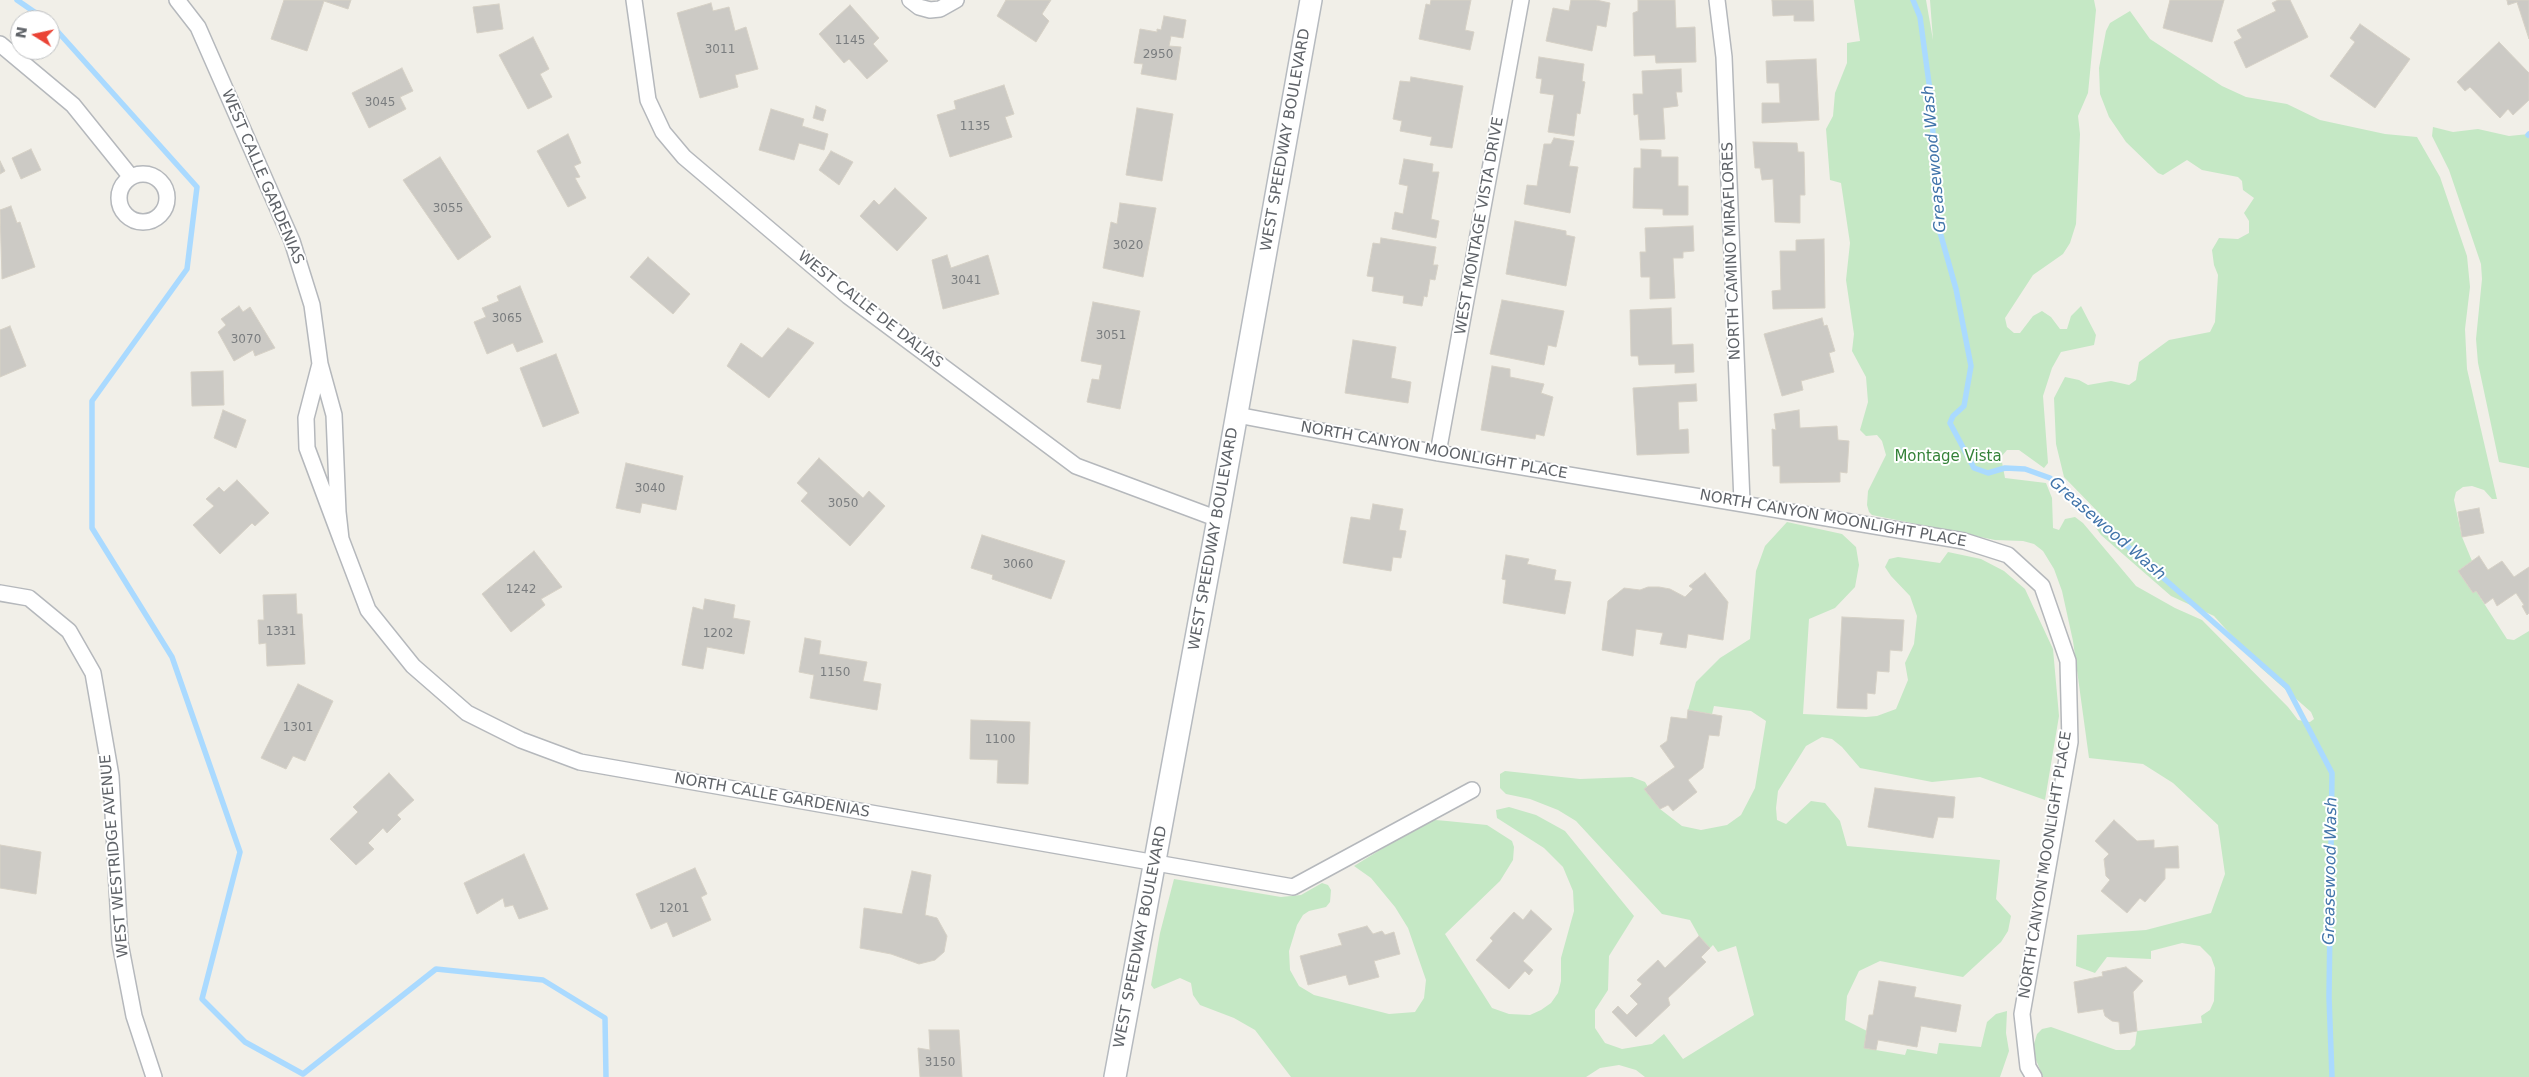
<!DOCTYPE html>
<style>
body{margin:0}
#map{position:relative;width:2529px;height:1077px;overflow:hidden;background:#f1efe8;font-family:"DejaVu Sans",sans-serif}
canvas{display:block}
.north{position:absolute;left:10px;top:10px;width:50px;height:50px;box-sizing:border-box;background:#fff;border:1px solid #bfc1c3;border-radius:50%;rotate:280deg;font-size:14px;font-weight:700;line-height:20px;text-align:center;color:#5f6368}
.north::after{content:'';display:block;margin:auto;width:18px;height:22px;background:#ea4335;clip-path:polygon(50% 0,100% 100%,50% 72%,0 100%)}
</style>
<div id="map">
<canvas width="2529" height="1077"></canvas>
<div class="north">N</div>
</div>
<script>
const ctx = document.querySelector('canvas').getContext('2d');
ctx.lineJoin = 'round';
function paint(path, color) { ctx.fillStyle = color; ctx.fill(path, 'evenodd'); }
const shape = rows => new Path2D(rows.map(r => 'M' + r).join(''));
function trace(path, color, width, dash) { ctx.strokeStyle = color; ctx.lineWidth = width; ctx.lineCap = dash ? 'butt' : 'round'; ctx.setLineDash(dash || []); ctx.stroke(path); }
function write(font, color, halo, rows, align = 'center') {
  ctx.font = font + ' "DejaVu Sans",sans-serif'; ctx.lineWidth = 4; ctx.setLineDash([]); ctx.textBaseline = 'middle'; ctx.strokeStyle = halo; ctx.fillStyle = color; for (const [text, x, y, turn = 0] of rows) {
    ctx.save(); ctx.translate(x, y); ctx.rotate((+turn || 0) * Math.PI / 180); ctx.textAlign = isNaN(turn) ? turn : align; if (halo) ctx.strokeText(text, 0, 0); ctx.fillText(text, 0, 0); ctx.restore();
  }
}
const green = shape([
 [1854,0,1926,0,1933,40,1930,0,2094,0,2096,10,2088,93,2078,116,2080,134,2076,224,2070,243,2063,254,2033,275,2005,318,2007,327,2014,333,2020,333,2033,316,2042,311,2051,317,2060,329,2067,329,2071,316,2081,306,2096,335,2094,345,2061,352,2052,368,2043,396,2048,463,2044,468,2019,450,2007,450,2001,457,2005,478,2046,483,2052,498,2053,528,2059,530,2065,519,2075,517,2083,523,2136,586,2175,608,2202,620,2288,707,2298,720,2310,722,2314,719,2311,712,2260,667,2214,616,2171,596,2101,535,2094,525,2100,514,2064,477,2056,444,2054,398,2065,377,2079,380,2088,385,2111,381,2129,385,2136,380,2139,362,2169,340,2210,332,2215,322,2218,275,2214,265,2212,250,2219,238,2238,239,2249,233,2249,221,2244,213,2254,198,2243,190,2242,181,2238,177,2202,170,2187,160,2163,175,2158,173,2126,142,2109,117,2100,94,2099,68,2106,31,2110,23,2130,11,2150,39,2222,86,2246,97,2287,104,2320,120,2385,134,2417,137,2440,177,2467,256,2470,287,2465,329,2467,369,2497,499,2492,499,2484,490,2472,486,2463,487,2456,492,2454,500,2462,537,2472,561,2458,571,2473,593,2476,591,2507,639,2514,640,2529,631,2529,1077,2043,1077,2034,1055,2034,1044,2037,1034,2042,1029,2051,1027,2116,1050,2130,1050,2135,1045,2137,1031,2202,1023,2201,1016,2210,1010,2214,1001,2215,968,2211,957,2200,946,2182,943,2151,951,2151,959,2107,957,2095,973,2076,966,2077,935,2146,930,2211,913,2225,874,2218,825,2173,783,2143,764,2089,758,2073,641,2062,591,2054,569,2043,551,2034,544,2023,541,1995,540,1872,515,1869,512,1867,505,1868,491,1886,455,1882,441,1877,435,1866,436,1860,430,1868,402,1866,377,1852,351,1854,334,1846,280,1850,243,1841,183,1830,180,1826,129,1833,116,1835,93,1847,63,1847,43,1860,41],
 [2433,127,2453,132,2478,129,2509,136,2529,134,2529,468,2499,462,2478,363,2476,339,2482,279,2481,264,2449,170,2432,136],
 [1787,522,1842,534,1856,547,1859,565,1855,587,1835,608,1809,619,1803,714,1866,717,1877,716,1896,709,1908,680,1905,663,1914,644,1917,616,1910,596,1891,576,1885,567,1889,559,1898,557,1940,563,1948,552,1981,559,2004,571,2025,589,2053,649,2059,716,2045,800,1980,777,1932,782,1860,768,1842,747,1832,739,1822,737,1806,746,1778,791,1776,808,1777,820,1786,824,1811,801,1825,803,1840,821,1847,846,2000,860,1996,899,2011,916,2008,931,2001,942,1963,977,1880,961,1859,971,1847,996,1845,1020,1867,1031,1864,1048,1905,1055,1907,1049,1937,1054,1939,1043,1981,1047,1987,1022,1996,1014,2007,1011,2006,1033,2009,1051,2000,1077,1645,1077,1636,1070,1619,1065,1600,1068,1586,1077,1291,1077,1255,1030,1234,1018,1200,1005,1193,995,1191,983,1180,978,1154,989,1151,985,1160,933,1174,879,1281,897,1301,895,1322,883,1328,885,1331,890,1330,902,1326,907,1309,911,1303,915,1297,925,1289,951,1290,970,1299,986,1314,995,1389,1014,1415,1012,1424,998,1426,980,1408,928,1395,907,1371,878,1354,866,1419,826,1435,820,1447,821,1487,825,1512,841,1514,847,1513,860,1500,881,1445,934,1492,1008,1509,1014,1530,1015,1541,1010,1551,1003,1558,993,1561,981,1561,958,1574,911,1573,891,1563,867,1544,848,1497,818,1496,810,1509,807,1536,815,1565,831,1634,916,1609,956,1608,990,1595,1010,1595,1028,1605,1043,1622,1049,1652,1044,1664,1034,1683,1059,1754,1015,1736,946,1718,952,1713,945,1710,948,1699,936,1690,920,1662,914,1576,821,1558,810,1530,799,1506,794,1500,788,1500,774,1505,771,1580,779,1632,777,1645,782,1648,787,1644,789,1660,809,1682,826,1701,830,1727,825,1741,815,1755,788,1766,721,1751,711,1714,706,1712,714,1688,710,1696,682,1720,658,1750,639,1756,571,1765,546]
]);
const stream = shape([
 [17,0,46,20],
 [1913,0,1920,17,1931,98,1938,225,1956,289,1971,366,1964,406,1953,416,1950,423,1974,468,1988,473,2005,468,2025,469,2050,478,2287,687,2332,773,2329,997,2332,1077],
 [50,23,197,187,187,269,92,401,92,528,172,657,240,852,202,999,245,1042,303,1074,436,969,543,980,605,1018,606,1077],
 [2528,135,2529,134]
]);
const building = shape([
 [284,0,351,0,348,9,324,1,307,51,271,39,284,0],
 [1006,0,1051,0,1042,14,1049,21,1036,42,997,16,1006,0],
 [1431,0,1471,0,1465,30,1474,32,1470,50,1419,39,1426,4,1430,5,1431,0],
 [1571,0,1596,0,1610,3,1606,27,1597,25,1592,51,1546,41,1553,8,1569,11,1571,0],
 [1638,0,1675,0,1676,28,1695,27,1696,62,1656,63,1655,55,1634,56,1633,13,1638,11,1638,0],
 [1772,0,1813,0,1814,21,1794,21,1794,15,1773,16,1772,0],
 [2170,0,2224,0,2212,42,2163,28,2170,0],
 [2278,0,2290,0,2308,37,2246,68,2234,42,2242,38,2237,30,2276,11,2272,3,2278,0],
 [2507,0,2529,0,2529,39,2517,2,2508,5,2507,0],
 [711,3,713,11,729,7,735,31,746,27,758,69,735,75,738,87,700,98,677,13,711,3],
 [499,4,503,29,477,33,473,7,499,4],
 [850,5,879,38,873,44,888,61,867,79,849,59,844,63,819,34,850,5],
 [1164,16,1186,20,1183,38,1171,36,1169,46,1181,47,1176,80,1141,74,1143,64,1134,63,1140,29,1157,32,1157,29,1161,30,1164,16],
 [2360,24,2410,59,2375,108,2330,76,2355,42,2350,38,2360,24],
 [533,37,549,69,540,74,552,97,528,109,499,55,533,37],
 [2499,42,2529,73,2529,100,2513,115,2508,109,2500,118,2470,87,2465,91,2457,82,2499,42],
 [1539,57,1584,64,1582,81,1585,82,1580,114,1577,113,1574,136,1548,132,1554,95,1540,93,1542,79,1536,78,1539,57],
 [1816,59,1819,120,1762,123,1762,103,1780,103,1779,83,1767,83,1766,61,1816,59],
 [402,68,413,91,400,97,406,109,369,128,352,93,402,68],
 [1681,69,1682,92,1676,92,1678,106,1663,108,1665,139,1640,140,1638,114,1634,115,1633,94,1643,94,1642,71,1681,69],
 [1411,77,1463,86,1452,148,1430,145,1432,137,1400,131,1402,121,1393,119,1400,81,1410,82,1411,77],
 [1004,85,1014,114,1005,117,1012,137,950,157,937,115,956,109,954,101,1004,85],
 [816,106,826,110,823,121,813,118,816,106],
 [1137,108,1173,114,1162,181,1126,175,1137,108],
 [771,109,804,119,802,126,828,134,824,150,799,143,794,160,759,150,771,109],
 [568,134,581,163,574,166,580,177,575,178,586,198,568,207,537,151,568,134],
 [1554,138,1574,141,1569,166,1578,167,1570,213,1524,204,1527,185,1537,186,1544,144,1551,144,1554,138],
 [1753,142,1797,143,1798,152,1804,152,1805,195,1800,195,1800,223,1775,222,1773,179,1762,180,1760,168,1755,168,1753,142],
 [31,149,41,170,21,179,12,158,31,149],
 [1641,149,1661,150,1661,157,1678,157,1678,186,1688,186,1688,215,1663,215,1663,209,1633,208,1634,168,1641,168,1641,149],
 [831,151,853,162,839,185,819,170,831,151],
 [440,157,491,237,458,260,403,180,440,157],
 [1404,159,1433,164,1432,172,1439,172,1431,219,1439,221,1436,238,1392,229,1395,212,1403,214,1408,186,1399,184,1404,159],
 [0,161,5,171,0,174,0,161],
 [895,188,927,218,897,251,860,216,874,200,879,205,895,188],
 [1120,203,1156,208,1143,277,1103,268,1111,222,1117,224,1120,203],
 [11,206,17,223,20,222,35,267,2,279,0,210,11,206],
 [1515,221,1566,231,1566,235,1575,237,1566,286,1506,274,1515,221],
 [1693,226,1694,251,1683,252,1683,258,1673,258,1675,298,1650,299,1650,277,1641,277,1640,252,1646,252,1645,228,1693,226],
 [1381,238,1436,247,1433,265,1438,265,1435,280,1430,279,1427,297,1424,296,1422,306,1403,303,1404,296,1372,291,1374,277,1367,276,1373,243,1380,244,1381,238],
 [1824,239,1825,308,1773,309,1772,291,1781,290,1780,251,1796,251,1796,240,1824,239],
 [947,255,951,268,988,255,999,294,943,309,932,260,947,255],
 [648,257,690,294,673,314,630,277,648,257],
 [520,286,543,342,517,352,513,343,487,354,474,322,486,317,482,308,499,301,497,296,520,286],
 [1502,300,1564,311,1556,347,1548,345,1544,365,1490,354,1502,300],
 [1093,302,1140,311,1120,409,1087,402,1092,379,1099,380,1102,365,1081,361,1093,302],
 [239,306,243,312,250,307,275,348,255,356,253,350,234,361,218,332,226,325,221,319,239,306],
 [1671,308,1672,345,1693,344,1694,372,1675,373,1675,364,1639,365,1638,356,1631,356,1630,310,1671,308],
 [1822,318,1824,326,1827,325,1835,351,1829,353,1834,372,1801,381,1803,390,1782,396,1764,334,1822,318],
 [10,326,26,366,0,377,0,330,10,326],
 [788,328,814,343,769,398,727,366,741,343,762,358,788,328],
 [1353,340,1396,347,1391,378,1411,382,1408,403,1345,393,1353,340],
 [556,354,579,413,543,427,520,368,556,354],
 [1492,366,1510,369,1510,377,1544,384,1541,393,1553,397,1544,436,1536,434,1535,439,1481,430,1492,366],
 [223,371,224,405,192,406,191,372,223,371],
 [1696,384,1697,401,1678,402,1679,430,1688,429,1689,453,1637,455,1633,388,1696,384],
 [223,410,246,420,236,448,214,438,223,410],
 [1799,410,1800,428,1837,426,1838,440,1849,441,1847,473,1840,472,1840,482,1780,483,1780,466,1773,466,1772,429,1776,430,1774,414,1799,410],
 [819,458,863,498,869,491,885,506,850,546,801,501,808,493,797,483,819,458],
 [626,463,683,476,676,510,642,503,640,513,616,508,626,463],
 [237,480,269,513,255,526,252,523,220,554,193,525,214,506,206,499,219,487,224,492,237,480],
 [1373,504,1403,509,1399,530,1406,531,1401,558,1393,557,1391,571,1343,563,1351,517,1370,520,1373,504],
 [2479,508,2484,533,2462,537,2458,512,2479,508],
 [982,535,1065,561,1051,599,992,579,993,575,971,568,982,535],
 [534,551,562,587,541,599,545,605,511,632,482,594,534,551],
 [1506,555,1529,559,1527,564,1556,570,1554,580,1571,582,1565,614,1503,603,1506,580,1502,579,1506,555],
 [2479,556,2488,570,2502,561,2514,577,2529,567,2529,613,2527,615,2522,606,2524,605,2516,593,2497,606,2493,598,2485,604,2476,591,2473,593,2458,571,2479,556],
 [1705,573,1728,602,1723,640,1688,634,1686,648,1660,644,1663,633,1636,629,1633,656,1602,650,1608,601,1624,588,1640,590,1648,587,1659,587,1670,589,1685,597,1693,589,1689,586,1705,573],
 [296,594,297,614,302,614,305,664,267,666,266,643,259,644,258,620,264,620,263,595,296,594],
 [705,599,735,605,733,618,750,621,744,654,707,647,703,669,682,665,693,607,703,610,705,599],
 [1842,617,1904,620,1902,651,1890,650,1889,672,1877,671,1875,694,1867,693,1867,709,1837,708,1842,617],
 [805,638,821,641,819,654,867,662,863,681,881,684,877,710,810,698,814,675,799,672,805,638],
 [298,684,333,701,305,761,293,756,286,769,261,758,298,684],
 [1688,710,1722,716,1719,736,1709,735,1703,768,1688,780,1697,792,1673,811,1668,805,1660,809,1644,789,1675,767,1660,746,1667,741,1671,717,1687,719,1688,710],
 [971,720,1030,722,1028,784,997,783,998,760,970,759,971,720],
 [389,773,414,800,397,815,401,819,387,833,383,828,368,843,374,849,356,865,330,839,358,812,353,807,389,773],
 [1875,788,1955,797,1953,818,1938,817,1933,838,1868,827,1875,788],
 [2114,820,2137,841,2154,840,2154,848,2178,846,2179,868,2165,868,2165,879,2145,902,2140,898,2127,913,2101,891,2110,880,2106,876,2104,859,2109,854,2095,841,2114,820],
 [0,845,41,852,36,894,0,888,0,845],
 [524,854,548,909,519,919,513,905,505,907,503,898,477,914,464,883,524,854],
 [695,868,707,894,701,897,711,920,673,937,667,922,651,929,636,894,695,868],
 [912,871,931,875,925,915,937,918,947,936,944,952,935,960,919,964,891,954,860,948,864,908,902,914,912,871],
 [1531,910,1552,929,1523,961,1533,970,1529,975,1525,971,1509,989,1476,960,1493,941,1490,938,1514,912,1523,920,1531,910],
 [1367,926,1373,934,1382,931,1385,935,1394,932,1400,954,1374,961,1379,977,1349,985,1346,975,1308,985,1300,956,1342,945,1338,934,1367,926],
 [1699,936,1710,948,1701,957,1706,962,1668,998,1670,1005,1636,1037,1612,1012,1618,1006,1627,1015,1638,1004,1630,996,1642,984,1637,980,1658,960,1665,968,1699,936],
 [2126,967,2143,981,2133,992,2137,1031,2120,1034,2119,1022,2112,1021,2105,1016,2103,1009,2078,1013,2074,982,2103,976,2102,972,2126,967],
 [1879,981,1916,987,1914,997,1961,1005,1956,1032,1921,1026,1917,1047,1878,1040,1876,1050,1864,1048,1869,1015,1873,1015,1879,981],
 [929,1030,959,1030,962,1077,920,1077,918,1048,930,1050,929,1030]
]);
const street = shape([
 [177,0,198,27,292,241,312,305,320,364,334,415,338,512,341,539,307,448,306,418,320,364],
 [634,0,648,100,663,132,684,157,848,296,1076,466,1218,519],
 [910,0,919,7,930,10,940,9,956,0],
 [1717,0,1724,57,1742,502],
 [0,44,73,105,131,177],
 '119 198a24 24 0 1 1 48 0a24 24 0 1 1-48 0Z',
 [1237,415,1438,453,1964,541,2008,555,2042,586,2068,661,2070,742,2022,1014,2028,1067,2034,1077],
 [1438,453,1521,0],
 [341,539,368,610,413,666,467,713,521,740,580,762,1293,887,1472,790],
 [0,593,29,598,69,631,93,673,111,776,120,943,134,1016,154,1077]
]);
const secondary = shape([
 [1115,1077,1218,519,1311,0]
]);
const numberNames = [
 ["1145",850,41],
 ["3011",720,50],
 ["2950",1158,55],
 ["3045",380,103],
 ["1135",975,127],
 ["3055",448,209],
 ["3020",1128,246],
 ["3041",966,281],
 ["3065",507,319],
 ["3051",1111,336],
 ["3070",246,340],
 ["3040",650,489],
 ["3050",843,504],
 ["3060",1018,565],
 ["1242",521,590],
 ["1331",281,632],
 ["1202",718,634],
 ["1150",835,673],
 ["1301",298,728],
 ["1100",1000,740],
 ["1201",674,909],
 ["3150",940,1063]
];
const streetNames = [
 ["WEST SPEEDWAY BOULEVARD",1286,140,-80],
 ["WEST CALLE GARDENIAS",262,177,67],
 ["WEST MONTAGE VISTA DRIVE",1480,226,-80],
 ["NORTH CAMINO MIRAFLORES",1732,251,-92],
 ["WEST CALLE DE DALIAS",870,310,38],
 ["NORTH CANYON MOONLIGHT PLACE",1434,451,10],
 ["NORTH CANYON MOONLIGHT PLACE",1833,519,10],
 ["WEST SPEEDWAY BOULEVARD",1214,539,-80],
 ["NORTH CALLE GARDENIAS",772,796,10],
 ["WEST WESTRIDGE AVENUE",115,856,-95],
 ["NORTH CANYON MOONLIGHT PLACE",2046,865,-81],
 ["WEST SPEEDWAY BOULEVARD",1141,937,-79]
];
const parkNames = [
 ["Montage Vista",1948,457]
];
const waterNames = [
 ["Greasewood Wash",1935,159,-95],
 ["Greasewood Wash",2107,529,41],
 ["Greasewood Wash",2331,871,-89]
];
paint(green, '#c5e8c5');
trace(stream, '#aadaff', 5.5);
paint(building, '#cccac5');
trace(building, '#d6d1c6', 1);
trace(street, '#b5b8bc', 18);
trace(secondary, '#b6babf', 24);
trace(street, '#fff', 15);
trace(secondary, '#fff', 21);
write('12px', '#7a7d7f', null, numberNames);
write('15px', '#5f6368', '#fff', streetNames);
write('15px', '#348238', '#fff', parkNames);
write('italic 16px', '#4174aa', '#fff', waterNames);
</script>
